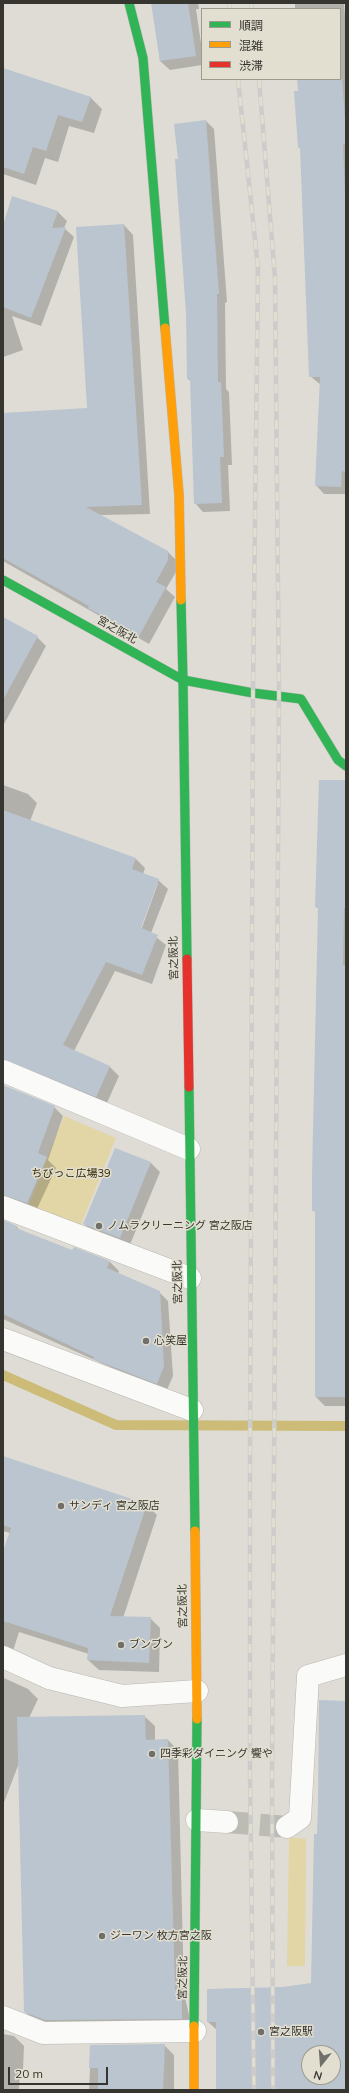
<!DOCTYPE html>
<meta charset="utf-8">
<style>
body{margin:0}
#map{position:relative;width:349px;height:2093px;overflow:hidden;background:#dedcd5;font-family:Mulish,"Noto Sans JP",sans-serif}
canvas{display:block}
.frame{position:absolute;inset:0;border:4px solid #36352f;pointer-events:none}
.legend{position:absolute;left:201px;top:8px;width:140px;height:72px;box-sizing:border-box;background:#e2dfd1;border:1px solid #9d9b90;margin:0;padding:5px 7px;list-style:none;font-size:12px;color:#36352f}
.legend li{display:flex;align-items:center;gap:8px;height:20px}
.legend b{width:20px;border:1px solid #9d9b90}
.north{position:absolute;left:301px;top:2045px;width:40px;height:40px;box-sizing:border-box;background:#e2dfd1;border:1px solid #9d9b90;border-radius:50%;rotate:197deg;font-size:11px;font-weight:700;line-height:16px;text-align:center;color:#36352f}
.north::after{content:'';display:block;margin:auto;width:14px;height:18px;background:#716f69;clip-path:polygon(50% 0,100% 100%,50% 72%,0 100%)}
.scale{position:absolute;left:8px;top:2067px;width:100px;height:18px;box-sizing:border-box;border:2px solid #36352f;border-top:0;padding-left:5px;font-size:12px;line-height:14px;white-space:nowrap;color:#36352f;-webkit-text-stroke:3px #e2dfd1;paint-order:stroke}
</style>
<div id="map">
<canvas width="349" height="2093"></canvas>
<div class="frame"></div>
<ul class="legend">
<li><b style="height:5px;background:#30b455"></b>順調</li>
<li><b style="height:5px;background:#ff9f0a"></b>混雑</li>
<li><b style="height:5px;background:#e5322d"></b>渋滞</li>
</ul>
<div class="north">N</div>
<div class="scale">20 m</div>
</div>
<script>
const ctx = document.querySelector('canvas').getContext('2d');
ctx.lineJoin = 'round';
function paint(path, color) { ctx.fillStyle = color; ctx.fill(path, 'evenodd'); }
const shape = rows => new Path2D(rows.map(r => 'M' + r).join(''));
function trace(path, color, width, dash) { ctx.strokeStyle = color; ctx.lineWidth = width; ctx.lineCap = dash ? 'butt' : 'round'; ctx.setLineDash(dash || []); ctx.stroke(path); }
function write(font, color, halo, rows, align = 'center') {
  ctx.font = font + ' Mulish,"Noto Sans JP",sans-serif'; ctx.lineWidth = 3; ctx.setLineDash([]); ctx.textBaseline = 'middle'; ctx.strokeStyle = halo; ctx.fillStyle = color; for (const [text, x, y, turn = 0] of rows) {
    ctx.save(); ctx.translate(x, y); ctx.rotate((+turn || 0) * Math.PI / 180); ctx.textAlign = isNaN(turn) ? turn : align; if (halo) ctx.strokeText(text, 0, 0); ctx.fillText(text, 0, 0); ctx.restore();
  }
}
const green = shape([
 [64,1116,116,1138,80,1227,27,1209],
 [289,1837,306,1839,305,1966,287,1966]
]);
const shadow = shape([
 [152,3,198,3,199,9,196,9,202,50,202,65,170,70,160,61],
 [295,3,344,3,346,29,346,494,324,494,316,485,321,385,310,376,301,150,299,147,298,79,340,79,340,9,295,9],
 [3,69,90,97,102,109,94,133,69,126,58,162,45,158,36,185,3,174],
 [206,121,214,129,227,302,225,303,226,389,229,392,232,465,228,465,230,511,203,512,195,503,191,381,188,379,187,313,179,160],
 [57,211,67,221,64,228,74,237,41,326,12,316,23,350,3,357,3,228],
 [124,225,133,235,150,514,100,515,167,551,177,561,177,570,166,589,175,597,149,644,3,561,3,414,88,409],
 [3,618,37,637,46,646,3,726],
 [346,781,346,1406,325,1406,316,1397,316,1213,313,1210,319,909,316,907],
 [3,785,28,794,37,803,30,821,136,859,145,868,143,874,158,880,168,889,151,933,166,945,152,984,115,971,74,1051,110,1067,119,1076,106,1105,3,1072],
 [156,883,158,883,140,933,138,933],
 [3,1086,54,1107,63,1116,48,1160,56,1168,36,1211,3,1208],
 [116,1149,151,1163,160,1172,129,1247,94,1233,84,1224],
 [3,1220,16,1226,21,1232,73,1252,74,1248,110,1262,119,1271,118,1274,159,1292,168,1301,173,1376,166,1392,3,1319],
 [3,1457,147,1505,157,1515,123,1618,150,1618,160,1628,159,1672,99,1670,88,1660,89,1654,19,1632,12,1654,3,1660,3,1554,10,1533,3,1531],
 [3,1674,4,1678,28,1689,38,1699,29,1718,144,1716,155,1726,155,1741,168,1740,178,1750,184,1993,192,2028,36,2022,25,2012,19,1763,3,1805],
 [346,1702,346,2090,218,2090,217,2030,208,2022,283,1988,312,1984,318,1835],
 [309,2053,333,2053,333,2077,309,2077],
 [3,2034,14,2036,24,2046,23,2069,20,2069,19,2090,3,2090],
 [164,2045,174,2055,174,2090,89,2090,91,2046]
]);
const stream = shape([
 [3,1375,116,1425,346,1426]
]);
const building = shape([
 [151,3,188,3,196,56,160,61],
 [3,68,91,97,82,122,58,115,46,151,33,147,24,174,3,167],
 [297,79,342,79,346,134,346,144,343,144,346,219,346,472,342,471,341,487,315,486,320,377,309,377,300,147,298,148,294,91,298,91],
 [206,120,219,294,217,294,218,382,221,382,224,457,220,457,222,503,194,504,190,379,187,379,186,313,175,159,178,159,174,124],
 [12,196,58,211,52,228,66,227,31,318,3,307,3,225],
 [124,224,142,505,86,507,168,551,168,560,156,582,166,587,139,636,88,608,89,606,3,558,3,413,87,408,76,227],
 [3,617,38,636,3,700],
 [319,780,346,780,346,908,344,908,343,965,346,965,346,1397,315,1397,315,1211,312,1211,312,1176,318,907,315,907],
 [3,810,136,858,132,869,159,879,141,928,158,935,142,975,106,962,63,1045,110,1066,96,1097,3,1059],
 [3,1085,55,1106,38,1153,47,1157,27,1203,3,1195],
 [115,1148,151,1162,120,1238,83,1224],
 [3,1220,17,1226,16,1228,72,1250,74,1247,110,1261,107,1268,160,1291,164,1366,157,1384,93,1359,94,1357,3,1314],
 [3,1456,147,1504,110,1616,151,1617,149,1663,87,1660,88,1648,3,1621,3,1551,11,1528,3,1525],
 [319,1700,346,1701,346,2090,216,2090,216,2022,207,2022,207,1989,283,1987,311,1983,314,1834,317,1834,318,1803],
 [309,2053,333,2053,333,2077,309,2077],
 [145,1715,146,1740,168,1739,175,1990,182,1990,182,2019,45,2020,24,2012,17,1717],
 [165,2044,163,2090,98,2090,98,2068,89,2068,90,2045]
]);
const streetTunnel = shape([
 [227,1822,287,1827]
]);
const street = shape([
 [3,1071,189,1149],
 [3,1207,190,1278],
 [3,1339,192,1410],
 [3,1657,49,1678,122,1696,197,1691],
 [197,1820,227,1822],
 [287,1827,300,1818,308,1676,346,1665],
 [3,2017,43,2033,195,2031]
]);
const fast = shape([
 [129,3,143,58,165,328],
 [3,580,183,680,187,959],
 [181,600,183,680,253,693,301,699,338,760,346,766],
 [189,1087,195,1531],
 [194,2026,197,1719]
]);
const slow = shape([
 [165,328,179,495,181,600],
 [195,1531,197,1719],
 [194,2090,194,2026]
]);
const jam = shape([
 [187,959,189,1087]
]);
const rail = shape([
 [229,3,230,9],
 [251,3,252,9],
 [238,79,258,268,253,693,250,1451,250,1772,254,2090],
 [259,79,275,278,279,696,272,1773,273,2090]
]);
const markers = [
 [99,1226,4,"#716f69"],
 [146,1341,4,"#716f69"],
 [61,1506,4,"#716f69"],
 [121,1645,4,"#716f69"],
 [152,1754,4,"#716f69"],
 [102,1936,4,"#716f69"],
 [261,2032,4,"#716f69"]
];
const streetNames = [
 ["宮之阪北",117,630,29],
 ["宮之阪北",174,958,-91],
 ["宮之阪北",178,1282,-91],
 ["宮之阪北",183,1606,-91],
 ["宮之阪北",183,1978,-89]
];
const parkNames = [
 ["ちびっこ広場39",71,1174]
];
const poiNames = [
 ["ノムラクリーニング 宮之阪店",107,1226],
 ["心笑屋",154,1341],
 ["サンディ 宮之阪店",69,1506],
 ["ブンブン",129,1645],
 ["四季彩ダイニング 饗や",160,1754],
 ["ジーワン 枚方宮之阪",110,1936],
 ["宮之阪駅",269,2032]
];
paint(green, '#e2d6a6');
paint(shadow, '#0003');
trace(stream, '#ccbc77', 10);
paint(building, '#bac5cf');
trace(streetTunnel, '#bcbbb4', 22, [22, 11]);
trace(street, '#b9b7b2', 23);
trace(fast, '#b9b7b2', 10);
trace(slow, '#b9b7b2', 10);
trace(jam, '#b9b7b2', 10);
trace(street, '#fafaf9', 22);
trace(fast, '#30b455', 9);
trace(slow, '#ff9f0a', 9);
trace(jam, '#e5322d', 9);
trace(rail, '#cdccca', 4.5);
trace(rail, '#e2dfd1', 3, [9]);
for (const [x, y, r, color] of markers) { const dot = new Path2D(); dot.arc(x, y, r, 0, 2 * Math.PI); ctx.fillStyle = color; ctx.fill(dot); trace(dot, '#e2dfd1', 1.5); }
write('11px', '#36352f', '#e2dfd1', streetNames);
write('11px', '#342b00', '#e2dfd1', parkNames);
write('11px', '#36352f', '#e2dfd1', poiNames, 'left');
</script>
